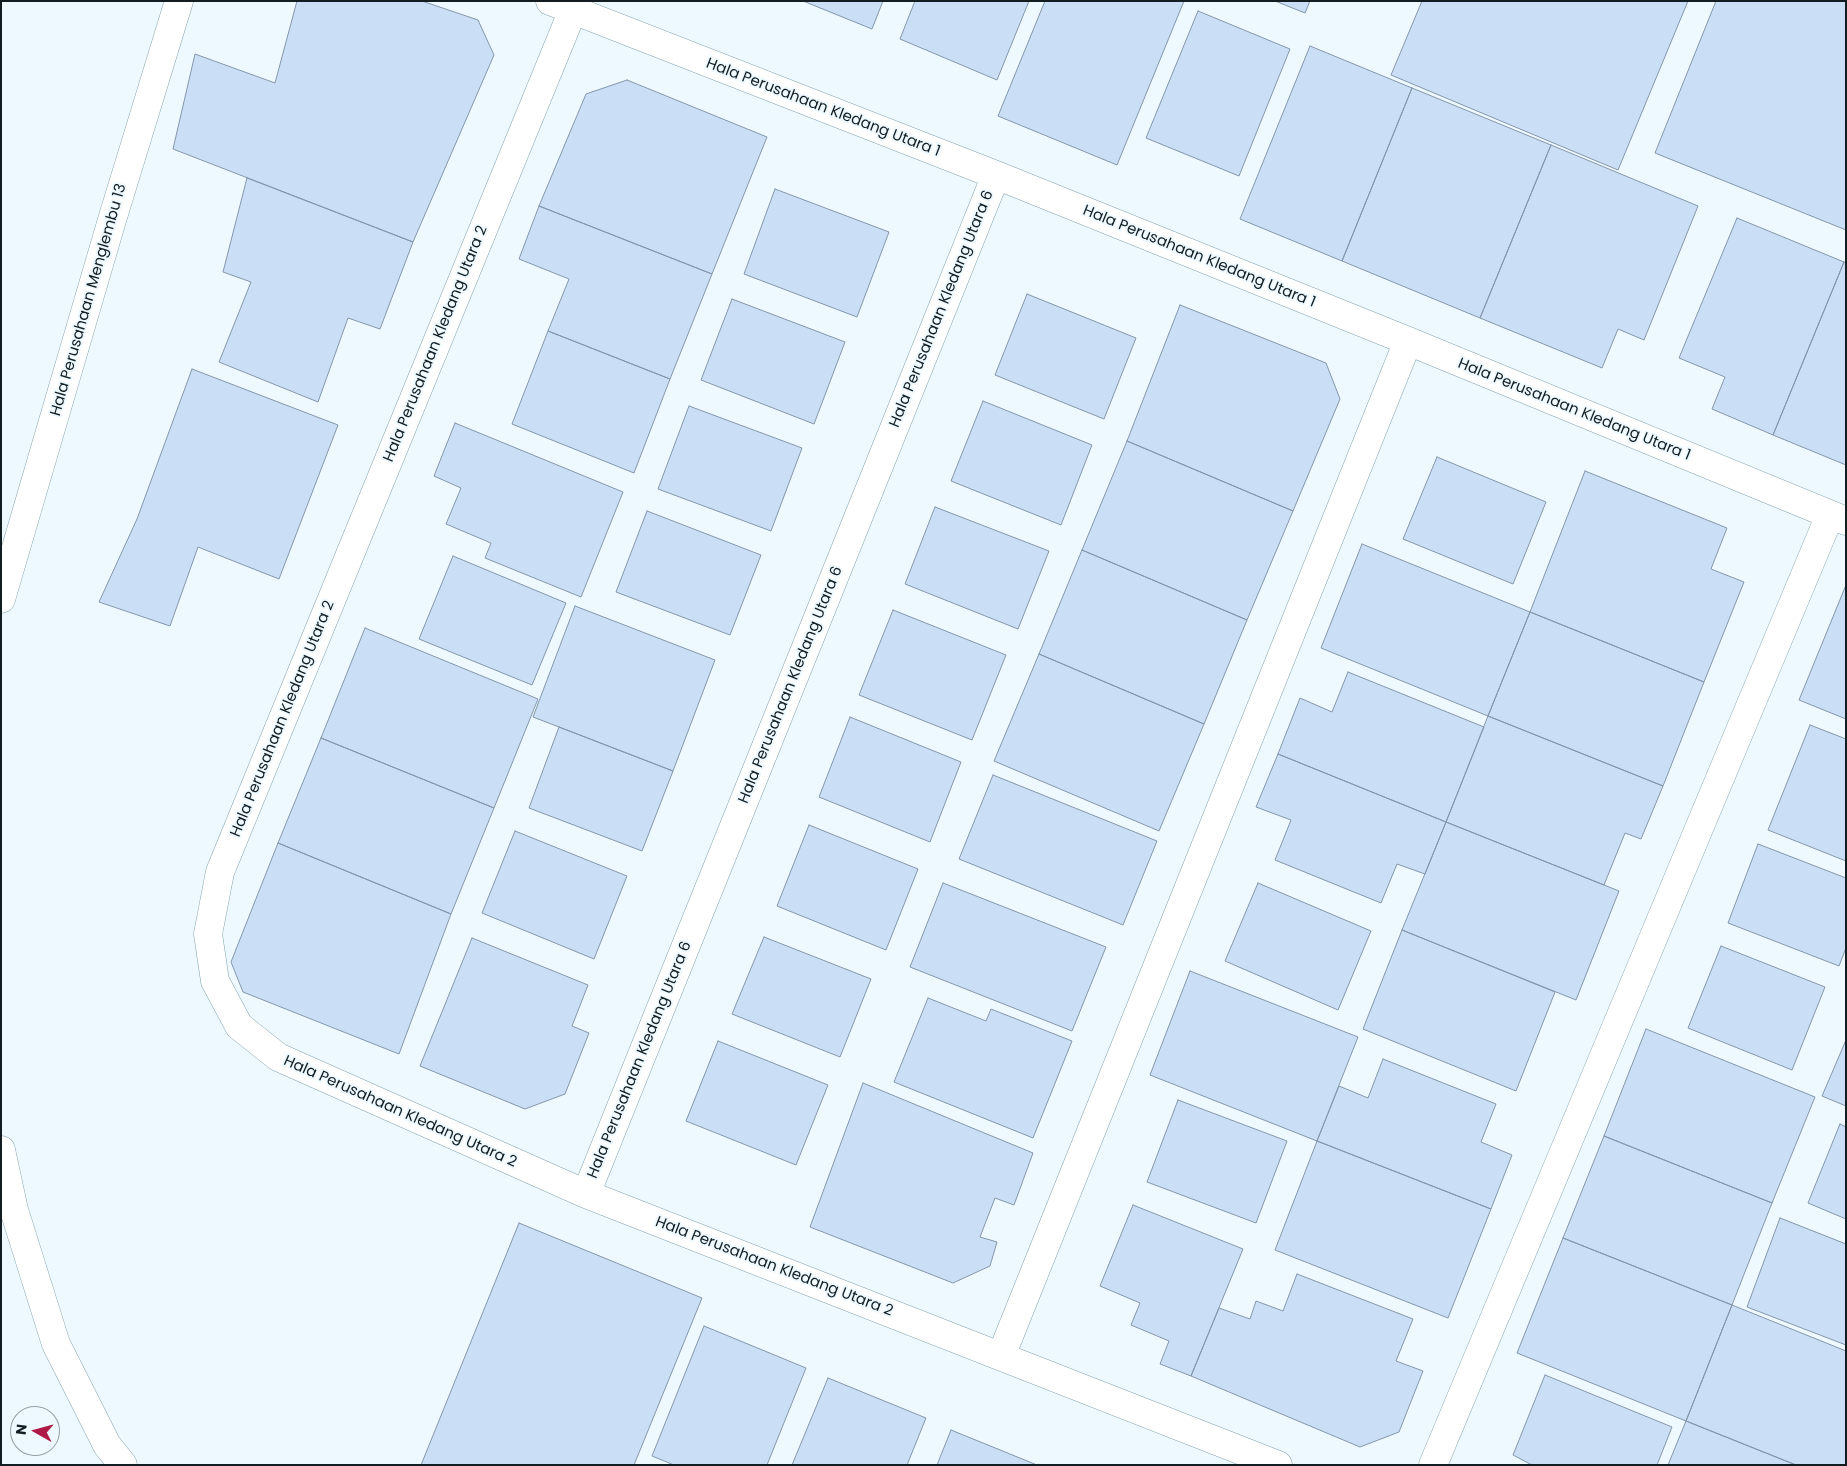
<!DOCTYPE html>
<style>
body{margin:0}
#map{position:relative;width:1847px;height:1466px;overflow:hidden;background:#edf9fe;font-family:Poppins,sans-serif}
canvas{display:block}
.frame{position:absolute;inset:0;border:2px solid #121d22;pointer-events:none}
.north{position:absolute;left:10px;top:1406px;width:50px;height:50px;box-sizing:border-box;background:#edf9fe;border:1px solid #95a1a6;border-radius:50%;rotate:277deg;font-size:14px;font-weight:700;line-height:20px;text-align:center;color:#121d22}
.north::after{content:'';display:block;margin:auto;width:18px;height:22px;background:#ae1a45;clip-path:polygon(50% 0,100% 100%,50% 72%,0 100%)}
</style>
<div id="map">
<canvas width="1847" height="1466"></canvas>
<div class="frame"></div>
<div class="north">N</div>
</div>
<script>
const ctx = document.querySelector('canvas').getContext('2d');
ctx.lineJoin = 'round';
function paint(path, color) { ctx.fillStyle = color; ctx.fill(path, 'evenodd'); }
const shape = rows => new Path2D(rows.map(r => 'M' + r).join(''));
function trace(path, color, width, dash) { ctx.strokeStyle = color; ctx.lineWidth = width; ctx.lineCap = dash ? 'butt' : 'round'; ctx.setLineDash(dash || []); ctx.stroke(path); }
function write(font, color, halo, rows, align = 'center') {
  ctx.font = font + ' Poppins,sans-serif'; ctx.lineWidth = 4; ctx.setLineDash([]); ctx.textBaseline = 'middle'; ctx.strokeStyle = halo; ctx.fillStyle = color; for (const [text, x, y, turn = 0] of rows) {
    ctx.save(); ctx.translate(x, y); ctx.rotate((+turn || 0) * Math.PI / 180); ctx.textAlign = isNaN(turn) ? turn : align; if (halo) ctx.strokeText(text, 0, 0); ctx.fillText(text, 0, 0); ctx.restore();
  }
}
const building = shape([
 [297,1,422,1,478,20,494,55,413,242,173,149,195,54,275,83,297,1],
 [803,1,883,1,872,29,803,1],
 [915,1,1029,1,997,80,900,39,915,1],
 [1045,1,1184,1,1117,165,998,116,1045,1],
 [1275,1,1310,1,1305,13,1275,1],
 [1422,1,1688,1,1618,170,1391,75,1422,1],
 [1716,1,1846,1,1846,230,1655,153,1716,1],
 [1198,11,1290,49,1239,176,1146,138,1198,11],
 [1310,46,1412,88,1342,261,1240,219,1310,46],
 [627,80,767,137,712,274,539,206,586,94,627,80],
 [1412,88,1551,145,1480,318,1342,261,1412,88],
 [1551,145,1698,206,1644,340,1618,329,1602,368,1480,318,1551,145],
 [247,178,413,242,380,329,348,318,318,402,219,362,251,282,223,272,247,178],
 [775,189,889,232,857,317,744,274,775,189],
 [539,206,712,274,670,379,548,331,569,279,519,259,539,206],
 [1737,218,1844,262,1773,435,1712,409,1725,377,1679,358,1737,218],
 [1844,262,1846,263,1846,465,1773,435,1844,262],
 [1027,294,1136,338,1104,419,995,375,1027,294],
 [732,299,845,342,814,424,701,380,732,299],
 [1180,305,1326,363,1340,399,1293,511,1127,441,1180,305],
 [548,331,670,379,634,473,512,424,548,331],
 [192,369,338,425,279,579,198,547,170,626,99,602,137,519,192,369],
 [983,401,1092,445,1061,525,951,481,983,401],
 [689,406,802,448,771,531,658,489,689,406],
 [455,423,623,492,581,597,485,558,491,543,446,524,461,488,434,476,455,423],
 [1127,441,1293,511,1247,620,1082,550,1127,441],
 [1437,457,1546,502,1513,584,1403,539,1437,457],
 [1585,471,1727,528,1711,569,1744,582,1704,682,1530,612,1585,471],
 [935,507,1049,551,1018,629,905,584,935,507],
 [647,511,761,555,730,635,616,592,647,511],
 [1362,544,1530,612,1488,716,1321,648,1362,544],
 [1082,550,1247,620,1204,724,1039,654,1082,550],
 [453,556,566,603,532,685,419,639,453,556],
 [1846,585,1846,719,1799,700,1846,585],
 [575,606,715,660,673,771,533,717,575,606],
 [893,610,1006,655,972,740,859,695,893,610],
 [1530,612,1704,682,1663,786,1488,716,1530,612],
 [365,628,538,699,494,808,321,738,365,628],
 [1039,654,1204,724,1159,831,994,761,1039,654],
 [1348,672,1484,727,1446,822,1278,754,1300,698,1332,712,1348,672],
 [1488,716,1663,786,1641,839,1625,833,1604,885,1446,822,1488,716],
 [850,717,961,762,930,842,819,797,850,717],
 [1810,725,1846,739,1846,861,1768,830,1810,725],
 [559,727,673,771,642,851,529,808,559,727],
 [321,738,494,808,451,914,278,843,321,738],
 [1278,754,1446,822,1425,874,1397,864,1381,903,1275,860,1291,820,1256,807,1278,754],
 [993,775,1157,841,1123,925,959,859,993,775],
 [1446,822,1619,891,1576,1000,1402,930,1446,822],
 [809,825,918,869,886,950,777,906,809,825],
 [515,831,627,876,594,959,482,913,515,831],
 [278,843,451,914,399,1054,243,992,231,962,278,843],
 [1758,844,1846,878,1846,948,1839,966,1728,923,1758,844],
 [943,883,1106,947,1072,1031,910,967,943,883],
 [1258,883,1371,931,1338,1010,1225,961,1258,883],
 [1402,930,1555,992,1516,1091,1363,1029,1402,930],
 [764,937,871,979,840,1057,732,1014,764,937],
 [472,938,588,985,572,1026,589,1033,565,1094,525,1109,420,1066,472,938],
 [1721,946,1825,987,1792,1070,1688,1028,1721,946],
 [1190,971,1358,1037,1317,1141,1150,1075,1190,971],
 [928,998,986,1021,991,1009,1072,1041,1033,1138,894,1082,928,998],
 [1646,1029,1815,1097,1772,1203,1604,1136,1646,1029],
 [1846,1040,1846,1106,1822,1096,1846,1040],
 [718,1041,828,1085,796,1165,686,1121,718,1041],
 [1383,1059,1496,1104,1481,1142,1512,1155,1491,1209,1317,1141,1339,1086,1368,1098,1383,1059],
 [863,1083,1033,1153,1014,1205,995,1198,980,1237,997,1242,990,1266,953,1283,810,1227,863,1083],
 [1178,1100,1287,1141,1256,1223,1147,1182,1178,1100],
 [1840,1124,1846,1127,1846,1219,1808,1203,1840,1124],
 [1604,1136,1772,1203,1732,1305,1563,1238,1604,1136],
 [1317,1141,1491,1209,1448,1318,1275,1250,1317,1141],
 [1133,1205,1243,1249,1191,1376,1160,1364,1169,1341,1131,1325,1140,1303,1100,1286,1133,1205],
 [1780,1218,1846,1244,1846,1345,1747,1307,1780,1218],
 [519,1223,702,1298,634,1465,421,1465,519,1223],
 [1563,1238,1732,1305,1686,1421,1517,1353,1563,1238],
 [1297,1274,1413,1319,1396,1361,1423,1371,1399,1432,1360,1447,1191,1376,1219,1308,1250,1319,1256,1301,1283,1311,1297,1274],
 [1732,1305,1846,1351,1846,1465,1796,1465,1686,1421,1732,1305],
 [704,1326,806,1368,767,1465,674,1465,652,1456,704,1326],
 [1545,1375,1672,1427,1657,1465,1532,1465,1513,1455,1545,1375],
 [828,1378,926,1418,907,1465,792,1465,828,1378],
 [1686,1421,1796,1465,1668,1465,1686,1421],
 [951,1430,1037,1465,937,1465,951,1430]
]);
const minor = shape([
 [550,1,996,175,1408,341,1846,521],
 [573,10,220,872,208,934,215,981,239,1026,278,1057,586,1194,1278,1465],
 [1,599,112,220,179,1],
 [1,1150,14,1210,56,1344,107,1445,123,1465],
 [586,1194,996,175],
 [1001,1356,1408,341],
 [1433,1465,1830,515]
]);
const streetNames = [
 ["Hala Perusahaan Kledang Utara 1",823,108,21],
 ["Hala Perusahaan Kledang Utara 1",1199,257,22],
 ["Hala Perusahaan Menglembu 13",89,300,-74],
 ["Hala Perusahaan Kledang Utara 6",942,309,-68],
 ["Hala Perusahaan Kledang Utara 2",436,344,-68],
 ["Hala Perusahaan Kledang Utara 1",1574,410,22],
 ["Hala Perusahaan Kledang Utara 6",791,685,-68],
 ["Hala Perusahaan Kledang Utara 2",283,719,-68],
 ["Hala Perusahaan Kledang Utara 6",640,1060,-68],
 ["Hala Perusahaan Kledang Utara 2",400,1112,24],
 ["Hala Perusahaan Kledang Utara 2",774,1267,21]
];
paint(building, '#cadef5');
trace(building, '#8496ab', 1);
trace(minor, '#85a4af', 29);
trace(minor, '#fff', 28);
write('15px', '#121d22', '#edf9fe', streetNames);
</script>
